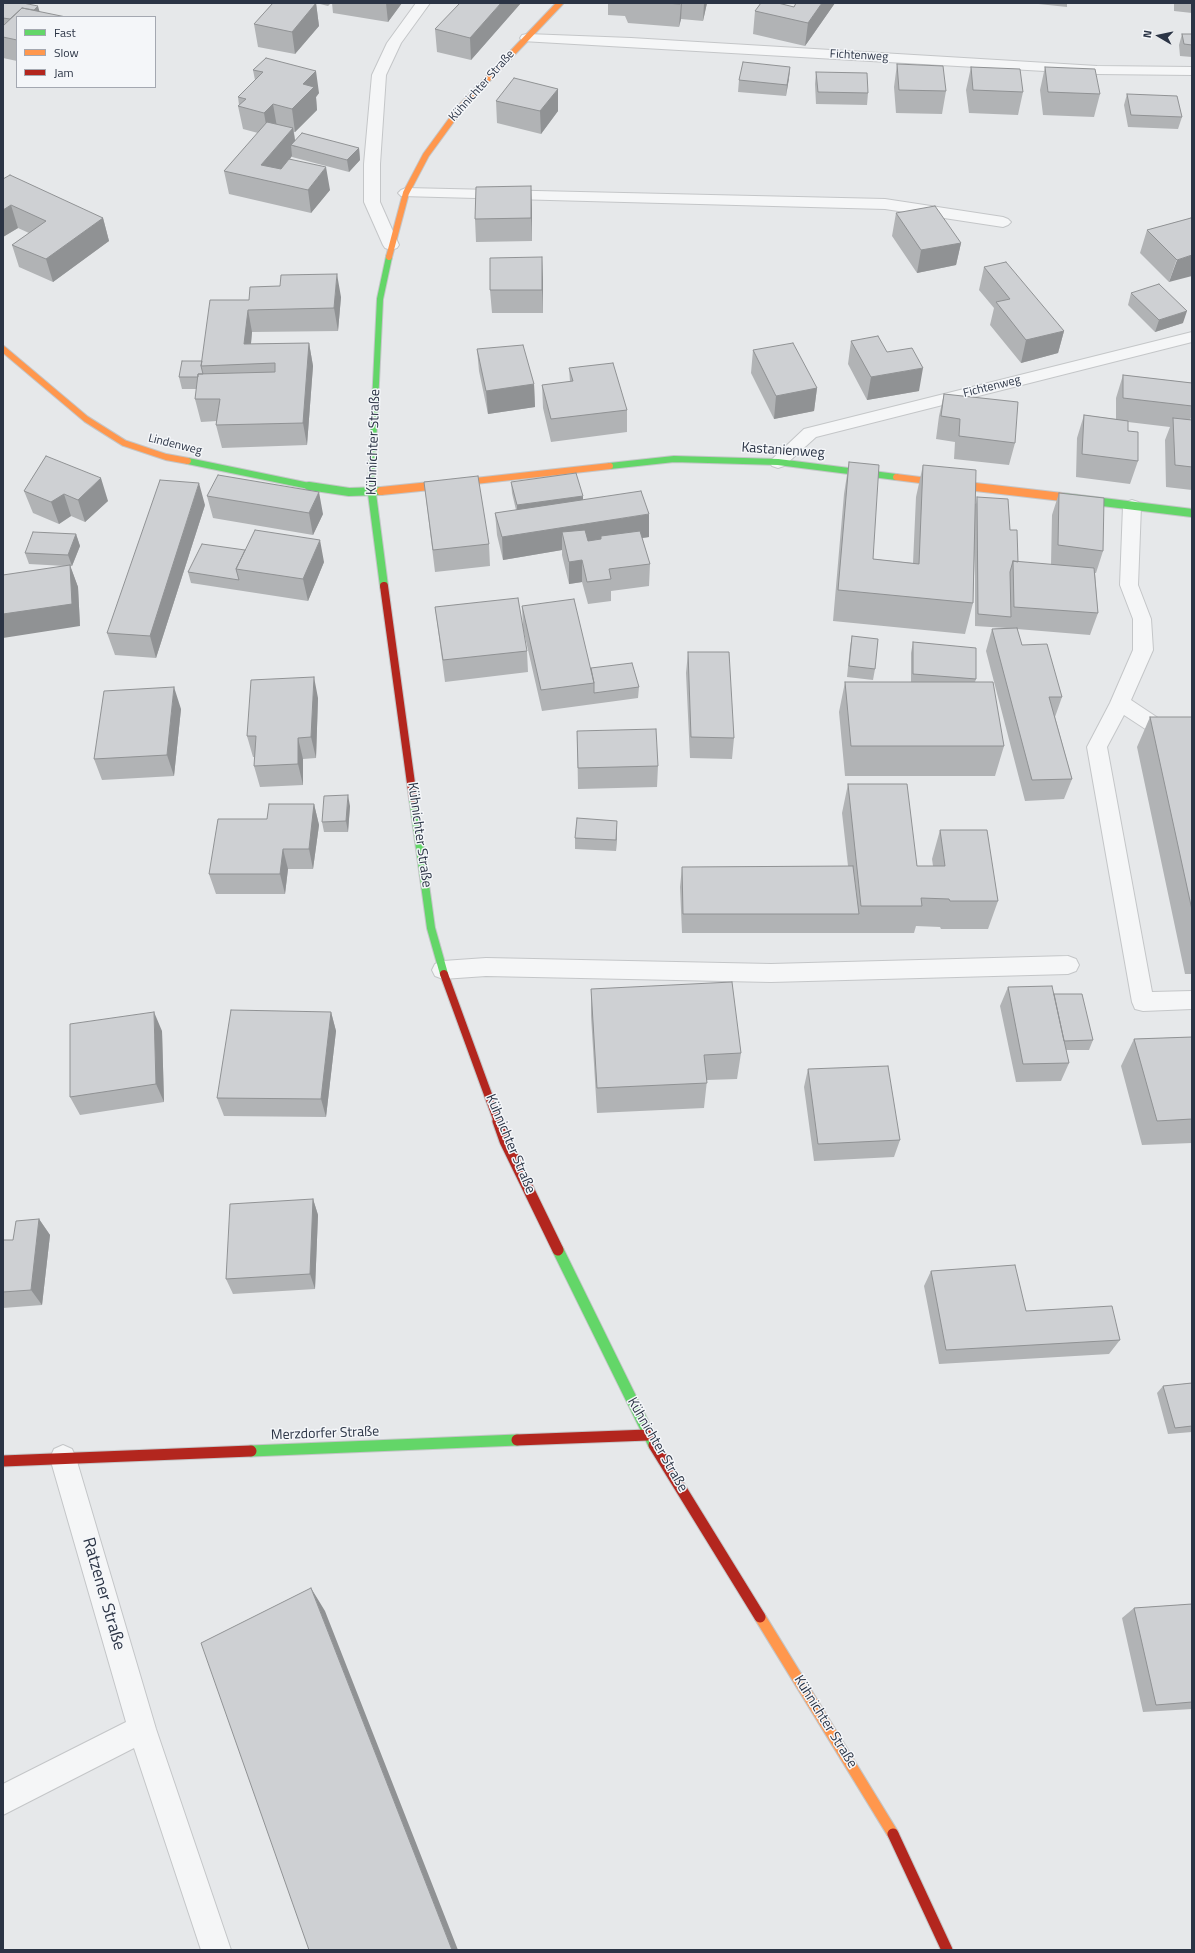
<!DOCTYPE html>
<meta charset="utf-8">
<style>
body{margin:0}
#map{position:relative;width:1195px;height:1953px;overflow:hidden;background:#e6e8ea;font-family:"Titillium Web",sans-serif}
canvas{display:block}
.frame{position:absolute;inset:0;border:4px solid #2b3445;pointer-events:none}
.legend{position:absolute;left:16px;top:16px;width:140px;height:72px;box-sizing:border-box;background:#f4f6f9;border:1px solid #a4a8b1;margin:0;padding:5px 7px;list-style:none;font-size:12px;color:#2b3445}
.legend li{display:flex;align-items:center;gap:8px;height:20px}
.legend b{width:20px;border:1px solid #a4a8b1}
.north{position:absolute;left:1139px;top:16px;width:40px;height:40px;-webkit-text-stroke:3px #f4f6f9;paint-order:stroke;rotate:279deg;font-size:11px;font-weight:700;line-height:16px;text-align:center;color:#2b3445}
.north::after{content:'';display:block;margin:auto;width:14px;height:18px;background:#2b3445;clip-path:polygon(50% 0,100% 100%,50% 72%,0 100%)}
</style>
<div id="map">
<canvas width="1195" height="1953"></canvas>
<div class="frame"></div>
<ul class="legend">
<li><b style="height:5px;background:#63d668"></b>Fast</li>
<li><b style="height:5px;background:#ff974d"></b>Slow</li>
<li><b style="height:5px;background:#b3261e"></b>Jam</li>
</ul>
<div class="north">N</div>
</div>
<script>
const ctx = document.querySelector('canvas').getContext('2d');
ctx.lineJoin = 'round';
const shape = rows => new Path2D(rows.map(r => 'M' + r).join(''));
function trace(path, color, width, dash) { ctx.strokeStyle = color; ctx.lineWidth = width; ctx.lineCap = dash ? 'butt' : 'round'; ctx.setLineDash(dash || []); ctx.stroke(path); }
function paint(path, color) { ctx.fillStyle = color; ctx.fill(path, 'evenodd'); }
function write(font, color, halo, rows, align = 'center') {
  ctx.font = font + ' "Titillium Web",sans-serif'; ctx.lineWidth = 3; ctx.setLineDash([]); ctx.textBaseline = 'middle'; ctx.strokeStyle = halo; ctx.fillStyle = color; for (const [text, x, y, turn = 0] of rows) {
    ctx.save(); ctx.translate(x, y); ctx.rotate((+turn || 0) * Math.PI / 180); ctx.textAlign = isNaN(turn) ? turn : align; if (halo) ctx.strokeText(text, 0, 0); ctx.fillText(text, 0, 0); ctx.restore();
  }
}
const lane = shape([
 [416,3,430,3,401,43,386,75,380,164,380,202,399,245,397,248,391,250,385,248,383,245,364,202,364,164,372,75,387,43,416,3],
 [406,188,885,199,1003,217,1008,219,1011,222,1008,225,1003,227,885,209,401,196,398,193,401,190,406,188],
 [1132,500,1138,502,1141,506,1138,585,1151,619,1153,650,1131,700,1164,722,1192,723,1192,739,1160,737,1153,734,1124,715,1107,747,1152,992,1192,991,1192,1009,1143,1011,1135,1009,1132,1002,1087,747,1110,703,1133,650,1133,619,1120,585,1123,506,1126,502,1132,500],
 [1068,956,1076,959,1079,965,1076,971,1068,974,771,982,486,976,443,979,435,976,432,970,435,964,443,961,486,958,771,964,1068,956]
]);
const street = shape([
 [527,34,631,38,1097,66,1192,67,1192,75,1097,74,522,41,520,38,522,35,527,34],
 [1192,332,1192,342,816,437,784,466,778,468,772,466,769,462,804,429,1192,332],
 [63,1445,72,1449,76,1458,156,1729,231,1950,201,1950,134,1748,3,1815,3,1784,126,1722,50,1458,54,1449,63,1445]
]);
const fastFar2 = shape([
 [188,461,314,487],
 [610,466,674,459,778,462,896,477],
 [371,487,380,299,389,257]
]);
const fastFar1 = shape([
 [309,486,349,492,381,491],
 [371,486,384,586],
 [1062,497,1192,513],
 [413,798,431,928,444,974]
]);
const fast = shape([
 [558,1250,654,1445],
 [251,1451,517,1440]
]);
const slowFar2 = shape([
 [389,257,406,193,426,155,461,107,560,3],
 [3,349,86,419,124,443,166,457,188,461],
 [896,477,976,487],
 [421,487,610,466]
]);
const slowFar1 = shape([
 [967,486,1062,497],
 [381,491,430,486]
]);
const slow = shape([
 [760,1617,893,1834]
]);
const jamFar1 = shape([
 [384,586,413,798],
 [444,974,498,1122]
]);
const jam = shape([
 [498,1121,505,1141,558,1250],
 [517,1440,648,1435],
 [654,1445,760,1617],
 [3,1461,251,1451],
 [893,1834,947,1950]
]);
const wall = shape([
 [3,3,17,17,17,61,3,58],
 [273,3,331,3,328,6,316,3,319,26,295,54,258,47,254,24],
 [332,3,402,3,388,22,333,13],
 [521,3,471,60,437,52,435,29],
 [608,3,707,3,703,21,681,19,679,27,628,23,625,16,608,15],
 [796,3,835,3,805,46,753,34,755,11,794,7],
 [1029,3,1067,3,1067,7],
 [1174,3,1192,3,1192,13,1174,11],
 [1182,34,1192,34,1192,57,1180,56,1179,45],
 [266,58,319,93,316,97,317,110,295,132,294,132,295,140,359,148,360,160,349,172,292,157,292,156,290,159,330,190,311,213,229,194,224,171,258,133,243,129,238,106,239,105,238,97,255,80,253,70],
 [897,64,946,91,942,114,896,113,894,87],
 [790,67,789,78,786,96,738,92,739,80],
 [971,67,1023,92,1018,115,969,113,966,90],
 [1045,67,1100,94,1094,117,1043,115,1040,90],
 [816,72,868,93,867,105,816,104,815,84],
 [558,89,558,111,541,134,497,123,496,101],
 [1127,94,1182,117,1178,129,1128,127,1124,105],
 [3,179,103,218,109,241,53,282,19,267,12,245,29,233,18,228,3,237],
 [531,186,532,241,476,242,475,219],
 [896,213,961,243,956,265,917,273,892,236],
 [1191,218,1169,282,1140,253,1147,230],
 [542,257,543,313,492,313,490,290],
 [984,267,1064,331,1058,353,1021,363,990,325,994,308,979,290],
 [1131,293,1183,323,1155,332,1128,305],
 [341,297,338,331,252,332,251,344,309,343,313,366,307,445,222,448,216,425,217,421,201,422,195,399,197,389,182,389,179,377,202,361,249,300],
 [851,341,887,352,919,391,867,400,848,364],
 [477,349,534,384,535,407,488,414,479,371],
 [753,350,817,388,814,411,774,419,751,373],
 [569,368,627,410,627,432,551,442,543,408,542,385,570,382],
 [1123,375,1192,383,1192,415,1190,420,1192,420,1192,490,1166,487,1165,440,1170,427,1128,422,1128,431,1138,461,1130,484,1076,477,1077,438,1084,415,1116,419,1116,398],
 [944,394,1015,443,1009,465,954,459,955,442,936,439,939,416],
 [46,456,108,501,85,522,71,516,59,524,33,513,24,491],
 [849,462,873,559,913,563,916,497,923,465,976,504,977,497,1010,530,1018,562,1051,565,1052,515,1059,493,1103,551,1096,573,1095,573,1098,613,1090,635,1017,629,1022,645,1062,697,1055,717,1072,779,1064,799,1025,801,986,651,992,629,1006,628,975,626,975,549,973,603,965,634,833,621,844,494],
 [424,482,489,544,490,566,435,572],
 [511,482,583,496,583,500,649,537,642,538,650,564,649,586,611,591,611,601,588,604,582,582,569,584,562,555,562,550,503,560,497,535,495,513,516,510,512,493],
 [207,496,323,514,313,535,213,518],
 [205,505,156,658,115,655,107,633],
 [76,534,80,546,72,566,70,566,78,587,80,626,65,566,29,564,25,553],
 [324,562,308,601,191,583,188,572],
 [522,606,591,668,639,687,638,698,542,711,523,628],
 [435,607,527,651,528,672,445,682,438,629],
 [852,636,875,669,873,680,847,677,850,647],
 [913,642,976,679,975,682,1004,746,995,776,845,776,839,712,845,682,911,682,911,653],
 [688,652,734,738,732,759,690,758,686,673],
 [318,698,316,758,303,759,303,785,260,787,254,766,255,757,253,757,247,736],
 [181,709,174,776,102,780,94,759],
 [1150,717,1192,717,1192,974,1185,974,1137,747],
 [577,731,658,766,657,787,578,789],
 [848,784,917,866,933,866,932,859,940,830,998,901,988,929,941,929,940,927,916,926,914,933,682,933,680,887,682,867,848,866,842,813],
 [314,804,319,825,313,869,288,869,285,894,216,894,209,874],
 [350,806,348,832,324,832,322,822],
 [617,831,616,851,575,849,575,838],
 [1008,987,1054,994,1093,1040,1089,1050,1066,1050,1069,1063,1061,1081,1016,1082,1000,1006],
 [591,989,741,1053,737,1079,707,1080,704,1108,597,1113,591,1016],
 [331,1012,336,1031,326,1117,224,1116,217,1098],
 [162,1031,164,1102,80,1115,70,1097],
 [1192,1037,1192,1143,1142,1145,1121,1066,1134,1039],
 [808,1069,900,1140,894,1157,814,1161,804,1087],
 [313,1199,318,1215,315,1289,233,1294,226,1279],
 [39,1219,50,1235,42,1305,3,1308,3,1240,13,1240],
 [931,1271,1026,1311,1120,1340,1109,1354,939,1364,924,1286],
 [1192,1383,1192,1432,1168,1434,1157,1393,1163,1386],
 [1192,1604,1192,1709,1143,1712,1122,1618,1134,1608]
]);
const shadedWall = shape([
 [316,3,319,26,295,54,292,32],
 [386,3,402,3,388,22],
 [501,3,521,3,471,60,470,38],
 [681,3,682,3,681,19,679,27],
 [704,3,707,3,703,21],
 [822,3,835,3,805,46,808,23],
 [38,6,41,17,27,17],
 [790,67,789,78,786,96,787,85],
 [316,71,319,93,316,97,317,110,295,132,292,109,303,84],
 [558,89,558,111,541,134,540,111],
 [273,104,277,127,268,136,264,113],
 [293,128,296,147,291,145,292,156,271,182,261,165],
 [359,148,360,160,349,172,347,160],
 [326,167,330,190,311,213,308,190],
 [531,186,532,209,532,241,531,218],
 [11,205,18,228,3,237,3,210],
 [103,218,109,241,53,282,46,259],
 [961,243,956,265,917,273,921,250],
 [1192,255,1192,276,1169,282,1177,260],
 [542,257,543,280,543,313,542,290],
 [337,274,341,297,338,331,334,308],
 [248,310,252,332,249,364,244,344],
 [1187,311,1183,323,1155,332,1159,320],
 [1064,331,1058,353,1021,363,1026,340],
 [309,343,313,366,307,445,303,423],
 [923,368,919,391,867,400,871,377],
 [534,384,535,407,488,414,486,391],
 [817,388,814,411,774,419,776,396],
 [101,478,108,501,85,522,78,500],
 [199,483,205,505,156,658,150,636],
 [319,492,323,514,313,535,309,513],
 [64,494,71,516,59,524,51,502],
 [583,496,583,507,517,516,517,505],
 [649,514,649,537,601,544,601,536,601,544,566,550,562,532,562,550,503,560,502,537],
 [76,534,80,546,72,566,68,555],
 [320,540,324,562,308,601,303,579],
 [582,560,582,582,569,584,569,562],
 [70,565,78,587,80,626,3,638,3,614],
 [314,677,318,698,316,758,311,737],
 [174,687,181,709,174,776,167,755],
 [298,738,303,759,303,785,298,764],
 [348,795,350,806,348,832,346,821],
 [314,804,319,825,313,869,309,849],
 [617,821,617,831,616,851,616,840],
 [283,849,288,869,285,894,280,874],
 [154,1012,162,1031,164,1102,156,1084],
 [331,1012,336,1031,326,1117,321,1099],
 [313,1199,318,1215,315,1289,310,1274],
 [39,1219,50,1235,42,1305,31,1290],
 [311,1588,325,1611,458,1950,452,1950]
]);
const building = shape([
 [3,3,23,3,38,6,34,10,22,8,10,19,3,18,3,3],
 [273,3,316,3,292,32,254,24,273,3],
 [460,3,501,3,470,38,435,29,460,3],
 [664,3,681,3,680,4,664,3],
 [761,3,778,3,794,7,796,3,822,3,808,23,755,11,761,3],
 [22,8,66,17,17,17,17,40,3,37,3,26,22,8],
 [1182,34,1192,34,1192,45,1184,44,1182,34],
 [266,58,316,71,303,84,314,87,292,109,273,104,264,113,238,106,246,99,238,97,263,72,253,70,266,58],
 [743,62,790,67,787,85,739,80,743,62],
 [897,64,943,66,946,91,899,90,897,64],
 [971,67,1020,69,1023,92,973,90,971,67],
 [1045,67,1095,69,1100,94,1048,92,1045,67],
 [816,72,867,73,868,93,818,92,816,72],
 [514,78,558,89,540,111,496,101,514,78],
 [1127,94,1177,96,1182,117,1131,115,1127,94],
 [267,122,293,128,261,165,281,169,289,159,326,167,308,190,224,171,267,122],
 [302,133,359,148,347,160,291,145,302,133],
 [10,175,103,218,46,259,12,245,46,221,11,205,3,210,3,179,10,175],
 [531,186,531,218,475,219,476,187,531,186],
 [935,206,961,243,921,250,896,213,935,206],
 [1191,218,1192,219,1192,255,1177,260,1147,230,1191,218],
 [542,257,542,290,490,290,490,258,542,257],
 [1006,262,1064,331,1026,340,996,302,1010,299,984,267,1006,262],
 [337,274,334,308,248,310,244,344,309,343,303,423,216,425,220,399,195,399,198,374,275,372,275,363,201,366,210,300,249,300,250,287,280,286,281,275,337,274],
 [1159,284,1187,311,1159,320,1131,293,1159,284],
 [878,336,887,352,912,348,923,368,871,377,851,341,878,336],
 [793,343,817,388,776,396,753,350,793,343],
 [523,345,534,384,486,391,477,349,523,345],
 [182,361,202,361,201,366,203,374,198,374,198,377,179,377,182,361],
 [613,363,627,410,551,419,542,385,573,381,569,368,613,363],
 [1123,375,1192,383,1192,406,1123,398,1123,375],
 [944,394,1018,402,1015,443,959,436,960,419,941,416,944,394],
 [1084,415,1128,421,1128,431,1138,432,1138,461,1082,454,1084,415],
 [1173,418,1192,420,1192,467,1175,465,1173,418],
 [46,456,101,478,78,500,64,494,51,502,24,491,46,456],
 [849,462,879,465,873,559,919,564,923,465,976,470,973,603,838,590,849,462],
 [576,473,583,496,517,505,511,482,576,473],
 [218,475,319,492,309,513,207,496,218,475],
 [478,476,489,544,433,550,424,482,478,476],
 [160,480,199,483,150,636,107,633,160,480],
 [641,491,649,514,502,537,495,513,641,491],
 [1059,493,1104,498,1103,551,1058,545,1059,493],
 [977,497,1008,499,1010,530,1017,530,1018,562,1013,561,1010,572,1011,617,978,614,977,497],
 [255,530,320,540,303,579,236,569,255,530],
 [585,530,588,541,601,539,601,536,640,531,650,564,609,569,611,579,587,582,582,560,569,562,562,532,585,530],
 [33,532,76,534,68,555,25,553,33,532],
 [202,544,245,550,236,569,239,580,188,572,202,544],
 [1013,561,1094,568,1098,613,1014,607,1013,561],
 [70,565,72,604,3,614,3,575,70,565],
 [518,598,527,651,443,660,435,607,518,598],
 [574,599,594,683,541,690,522,606,574,599],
 [1017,628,1022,645,1047,644,1062,697,1049,697,1072,779,1032,780,992,629,1017,628],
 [852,636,878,639,875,669,849,666,852,636],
 [913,642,976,648,976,679,913,674,913,642],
 [688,652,729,652,734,738,691,737,688,652],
 [632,663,639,687,594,693,594,683,591,668,632,663],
 [314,677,311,737,298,738,298,764,254,766,256,736,247,736,251,680,314,677],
 [845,682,993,682,1004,746,851,746,845,682],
 [174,687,167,755,94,759,104,691,174,687],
 [1150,717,1192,717,1192,910,1150,717],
 [656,729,658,766,578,768,577,731,656,729],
 [848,784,907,784,917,866,945,866,940,830,987,830,998,901,950,901,949,899,921,898,922,906,861,906,848,784],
 [348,795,346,821,322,822,324,796,348,795],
 [269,804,314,804,309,849,283,849,280,874,209,874,218,819,267,819,269,804],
 [577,818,617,821,616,840,575,838,577,818],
 [853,866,859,914,683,914,682,867,853,866],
 [732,982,741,1053,704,1055,707,1083,597,1088,591,989,732,982],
 [1052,986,1069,1063,1023,1064,1008,987,1052,986],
 [1054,994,1082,994,1093,1040,1064,1041,1054,994],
 [231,1010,331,1012,321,1099,217,1098,231,1010],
 [154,1012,156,1084,70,1097,70,1024,154,1012],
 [1192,1037,1192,1119,1157,1121,1134,1039,1192,1037],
 [888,1066,900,1140,818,1144,808,1069,888,1066],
 [313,1199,310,1274,226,1279,230,1204,313,1199],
 [39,1219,31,1290,3,1292,3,1240,13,1240,16,1221,39,1219],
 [1015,1265,1026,1311,1112,1306,1120,1340,946,1350,931,1271,1015,1265],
 [1192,1383,1192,1426,1175,1428,1163,1386,1192,1383],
 [311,1588,452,1950,309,1950,201,1643,311,1588],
 [1192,1604,1192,1702,1156,1705,1134,1608,1192,1604]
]);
const farStreetnames = [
 ["Fichtenweg",859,56,3],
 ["Kühnichter Straße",482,86,-48],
 ["Fichtenweg",992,387,-14],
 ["Lindenweg",175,445,14]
];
const streetNames = [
 ["Kühnichter Straße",374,442,-88],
 ["Kastanienweg",783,451,4],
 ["Kühnichter Straße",419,835,82],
 ["Kühnichter Straße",510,1144,67],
 ["Merzdorfer Straße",325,1434,-2],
 ["Kühnichter Straße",657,1445,60],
 ["Kühnichter Straße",825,1722,58]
];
const nearStreetnames = [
 ["Ratzener Straße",103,1594,74]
];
trace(lane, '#c4c6c8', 2);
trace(street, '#c4c6c8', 2);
trace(fastFar2, '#c4c6c8', 8);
trace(fastFar1, '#c4c6c8', 10);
trace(fast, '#c4c6c8', 13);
trace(slowFar2, '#c4c6c8', 8);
trace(slowFar1, '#c4c6c8', 10);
trace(slow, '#c4c6c8', 13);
trace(jamFar1, '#c4c6c8', 10);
trace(jam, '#c4c6c8', 13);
paint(lane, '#f5f6f7');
paint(street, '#f5f6f7');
trace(fastFar2, '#63d668', 6);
trace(fastFar1, '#63d668', 8);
trace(fast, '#63d668', 11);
trace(slowFar2, '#ff974d', 6);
trace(slowFar1, '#ff974d', 8);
trace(slow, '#ff974d', 11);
trace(jamFar1, '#b3261e', 8);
trace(jam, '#b3261e', 11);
paint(wall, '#b1b3b5');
paint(shadedWall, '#909294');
paint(building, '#ced0d3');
trace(building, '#909294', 1);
write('12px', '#2b3445', '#f4f6f9', farStreetnames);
write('14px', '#2b3445', '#f4f6f9', streetNames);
write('17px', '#2b3445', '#f4f6f9', nearStreetnames);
</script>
